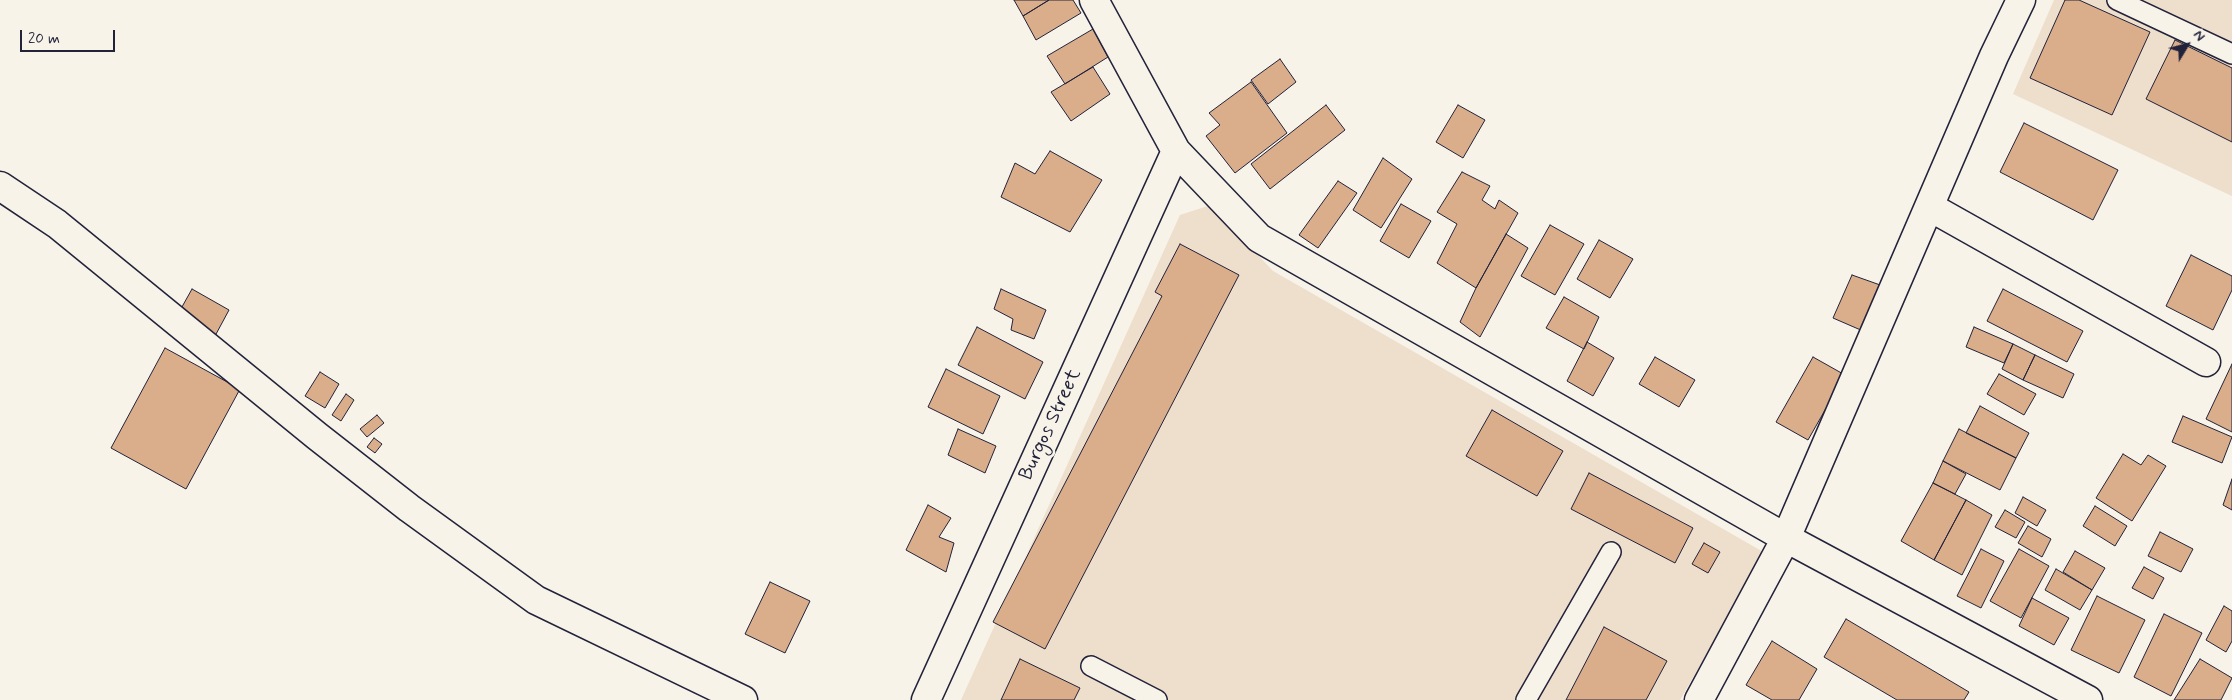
<!DOCTYPE html>
<style>
body{margin:0}
#map{position:relative;width:2232px;height:700px;overflow:hidden;background:#f7f3e8;font-family:Mynerve,sans-serif}
canvas{display:block}
.north{position:absolute;left:2162px;top:20px;width:50px;height:50px;-webkit-text-stroke:4px #f7f3e8;paint-order:stroke;rotate:53deg;font-size:14px;font-weight:700;line-height:20px;text-align:center;color:#22223b}
.north::after{content:'';display:block;margin:auto;width:18px;height:22px;background:#22223b;clip-path:polygon(50% 0,100% 100%,50% 72%,0 100%)}
.scale{position:absolute;left:20px;top:30px;width:95px;height:22px;box-sizing:border-box;border:2px solid #22223b;border-top:0;padding-left:6px;font-size:15px;line-height:18px;white-space:nowrap;color:#22223b;-webkit-text-stroke:4px #f7f3e8;paint-order:stroke}
</style>
<div id="map">
<canvas width="2232" height="700"></canvas>
<div class="north">N</div>
<div class="scale">20 m</div>
</div>
<script>
const ctx = document.querySelector('canvas').getContext('2d');
ctx.lineJoin = 'round';
function paint(path, color) { ctx.fillStyle = color; ctx.fill(path, 'evenodd'); }
const shape = rows => new Path2D(rows.map(r => 'M' + r).join(''));
function trace(path, color, width, dash) { ctx.strokeStyle = color; ctx.lineWidth = width; ctx.lineCap = dash ? 'butt' : 'round'; ctx.setLineDash(dash || []); ctx.stroke(path); }
function write(font, color, halo, rows, align = 'center') {
  ctx.font = font + ' Mynerve,sans-serif'; ctx.lineWidth = 5; ctx.setLineDash([]); ctx.textBaseline = 'middle'; ctx.strokeStyle = halo; ctx.fillStyle = color; for (const [text, x, y, turn = 0] of rows) {
    ctx.save(); ctx.translate(x, y); ctx.rotate((+turn || 0) * Math.PI / 180); ctx.textAlign = isNaN(turn) ? turn : align; if (halo) ctx.strokeText(text, 0, 0); ctx.fillText(text, 0, 0); ctx.restore();
  }
}
const built = shape([
 [2054,0,2232,0,2232,196,2013,94],
 [1211,205,1273,271,1765,553,1680,700,961,700,1180,215]
]);
const building = shape([
 [1014,0,1049,0,1023,16,1014,0],
 [1049,0,1073,0,1081,13,1036,40,1023,16,1049,0],
 [2065,0,2079,0,2150,32,2112,115,2030,78,2065,0],
 [1093,29,1108,57,1065,84,1047,56,1093,29],
 [2175,40,2232,68,2232,142,2146,99,2175,40],
 [1280,59,1296,82,1268,104,1251,80,1280,59],
 [1093,67,1110,94,1071,121,1051,92,1093,67],
 [1251,82,1287,133,1235,173,1206,136,1220,125,1209,113,1251,82],
 [1326,105,1345,130,1270,189,1251,164,1326,105],
 [1458,105,1485,120,1463,158,1436,142,1458,105],
 [2024,123,2118,170,2093,220,2000,172,2024,123],
 [1050,151,1102,180,1070,232,1001,197,1015,163,1035,174,1050,151],
 [1383,158,1412,179,1381,228,1353,210,1383,158],
 [1462,172,1490,186,1482,200,1495,209,1499,200,1518,213,1476,288,1437,263,1457,224,1437,212,1462,172],
 [1338,181,1357,193,1318,248,1299,235,1338,181],
 [1401,204,1431,221,1409,258,1380,241,1401,204],
 [1550,225,1584,244,1555,295,1521,276,1550,225],
 [1506,234,1528,248,1480,337,1460,322,1476,288,1506,234],
 [1599,240,1633,259,1610,298,1577,279,1599,240],
 [1180,244,1239,275,1045,649,993,622,1162,296,1155,292,1180,244],
 [2191,255,2232,276,2232,290,2213,330,2166,306,2191,255],
 [1852,275,1883,286,1863,331,1833,318,1852,275],
 [192,289,229,310,215,336,178,314,192,289],
 [1001,289,1046,310,1034,339,1011,330,1013,319,994,309,1001,289],
 [2003,289,2083,331,2067,362,1987,321,2003,289],
 [1564,297,1599,317,1584,349,1546,328,1564,297],
 [977,327,1043,362,1025,399,958,365,977,327],
 [1974,327,2013,344,2004,363,1966,347,1974,327],
 [1587,342,1614,358,1593,396,1567,381,1587,342],
 [2013,344,2035,355,2023,380,2002,369,2013,344],
 [165,348,240,389,186,489,111,448,165,348],
 [2035,355,2074,374,2063,398,2023,380,2035,355],
 [1655,357,1695,380,1679,407,1639,384,1655,357],
 [1813,357,1845,375,1808,440,1776,422,1813,357],
 [2232,364,2232,432,2206,419,2232,364],
 [946,369,1000,396,983,434,928,407,946,369],
 [320,372,339,384,325,408,305,396,320,372],
 [1999,374,2036,394,2024,415,1987,394,1999,374],
 [346,394,354,400,341,421,332,415,346,394],
 [1980,406,2029,433,2016,458,1966,433,1980,406],
 [1492,410,1563,451,1537,496,1466,456,1492,410],
 [377,415,384,423,367,437,360,429,377,415],
 [2183,416,2232,437,2222,463,2172,442,2183,416],
 [958,429,996,446,985,473,948,455,958,429],
 [1959,429,2016,458,2000,490,1943,461,1959,429],
 [374,438,382,444,375,453,367,447,374,438],
 [2123,454,2141,465,2148,455,2166,466,2132,521,2096,498,2123,454],
 [1943,461,1966,474,1955,494,1933,483,1943,461],
 [1589,473,1693,528,1675,563,1571,509,1589,473],
 [2232,479,2232,510,2223,505,2232,479],
 [1933,483,1966,500,1934,560,1901,541,1933,483],
 [2023,497,2046,510,2037,526,2015,513,2023,497],
 [1966,500,1992,515,1962,575,1934,560,1966,500],
 [928,505,951,518,939,537,954,543,946,572,906,550,928,505],
 [2095,506,2127,526,2115,546,2083,526,2095,506],
 [2005,510,2025,522,2016,538,1995,527,2005,510],
 [2028,526,2051,539,2042,557,2018,543,2028,526],
 [2160,532,2193,549,2181,572,2148,556,2160,532],
 [1704,543,1720,552,1708,573,1692,564,1704,543],
 [1981,549,2004,561,1981,608,1957,596,1981,549],
 [2019,549,2049,566,2021,618,1990,601,2019,549],
 [2075,551,2105,568,2092,590,2063,572,2075,551],
 [2144,567,2164,578,2153,599,2132,588,2144,567],
 [2056,569,2092,590,2080,610,2045,590,2056,569],
 [770,582,810,601,785,653,745,634,770,582],
 [2097,596,2145,620,2119,673,2071,650,2097,596],
 [2032,598,2069,618,2054,645,2019,626,2032,598],
 [2224,606,2232,611,2232,641,2226,652,2206,640,2224,606],
 [2164,614,2202,633,2171,696,2134,677,2164,614],
 [1846,619,1969,692,1964,700,1897,700,1824,657,1846,619],
 [1604,627,1667,661,1646,700,1566,700,1604,627],
 [1772,641,1817,669,1799,700,1772,700,1746,685,1772,641],
 [1020,659,1080,688,1074,700,1001,700,1020,659],
 [2200,659,2232,678,2221,700,2174,700,2200,659]
]);
const lane = shape([
 [2117,0,2232,54],
 [1091,666,1157,700],
 [1526,700,1611,552]
]);
const street = shape([
 [1094,0,1176,151,1259,238,1786,538,2088,700],
 [0,186,57,224,317,436,409,508,536,600,743,700],
 [1930,207,2206,362],
 [926,700,1176,151],
 [1699,700,1786,538,1994,56,2021,0]
]);
const streetNames = [
 ["Burgos Street",1051,425,-65]
];
paint(built, '#eedecc');
paint(building, '#daae8b');
trace(building, '#22223b', 1);
trace(lane, '#22223b', 22);
trace(street, '#22223b', 31);
trace(lane, '#f7f3e8', 19);
trace(street, '#f7f3e8', 28);
write('20px', '#22223b', '#f7f3e8', streetNames);
</script>
